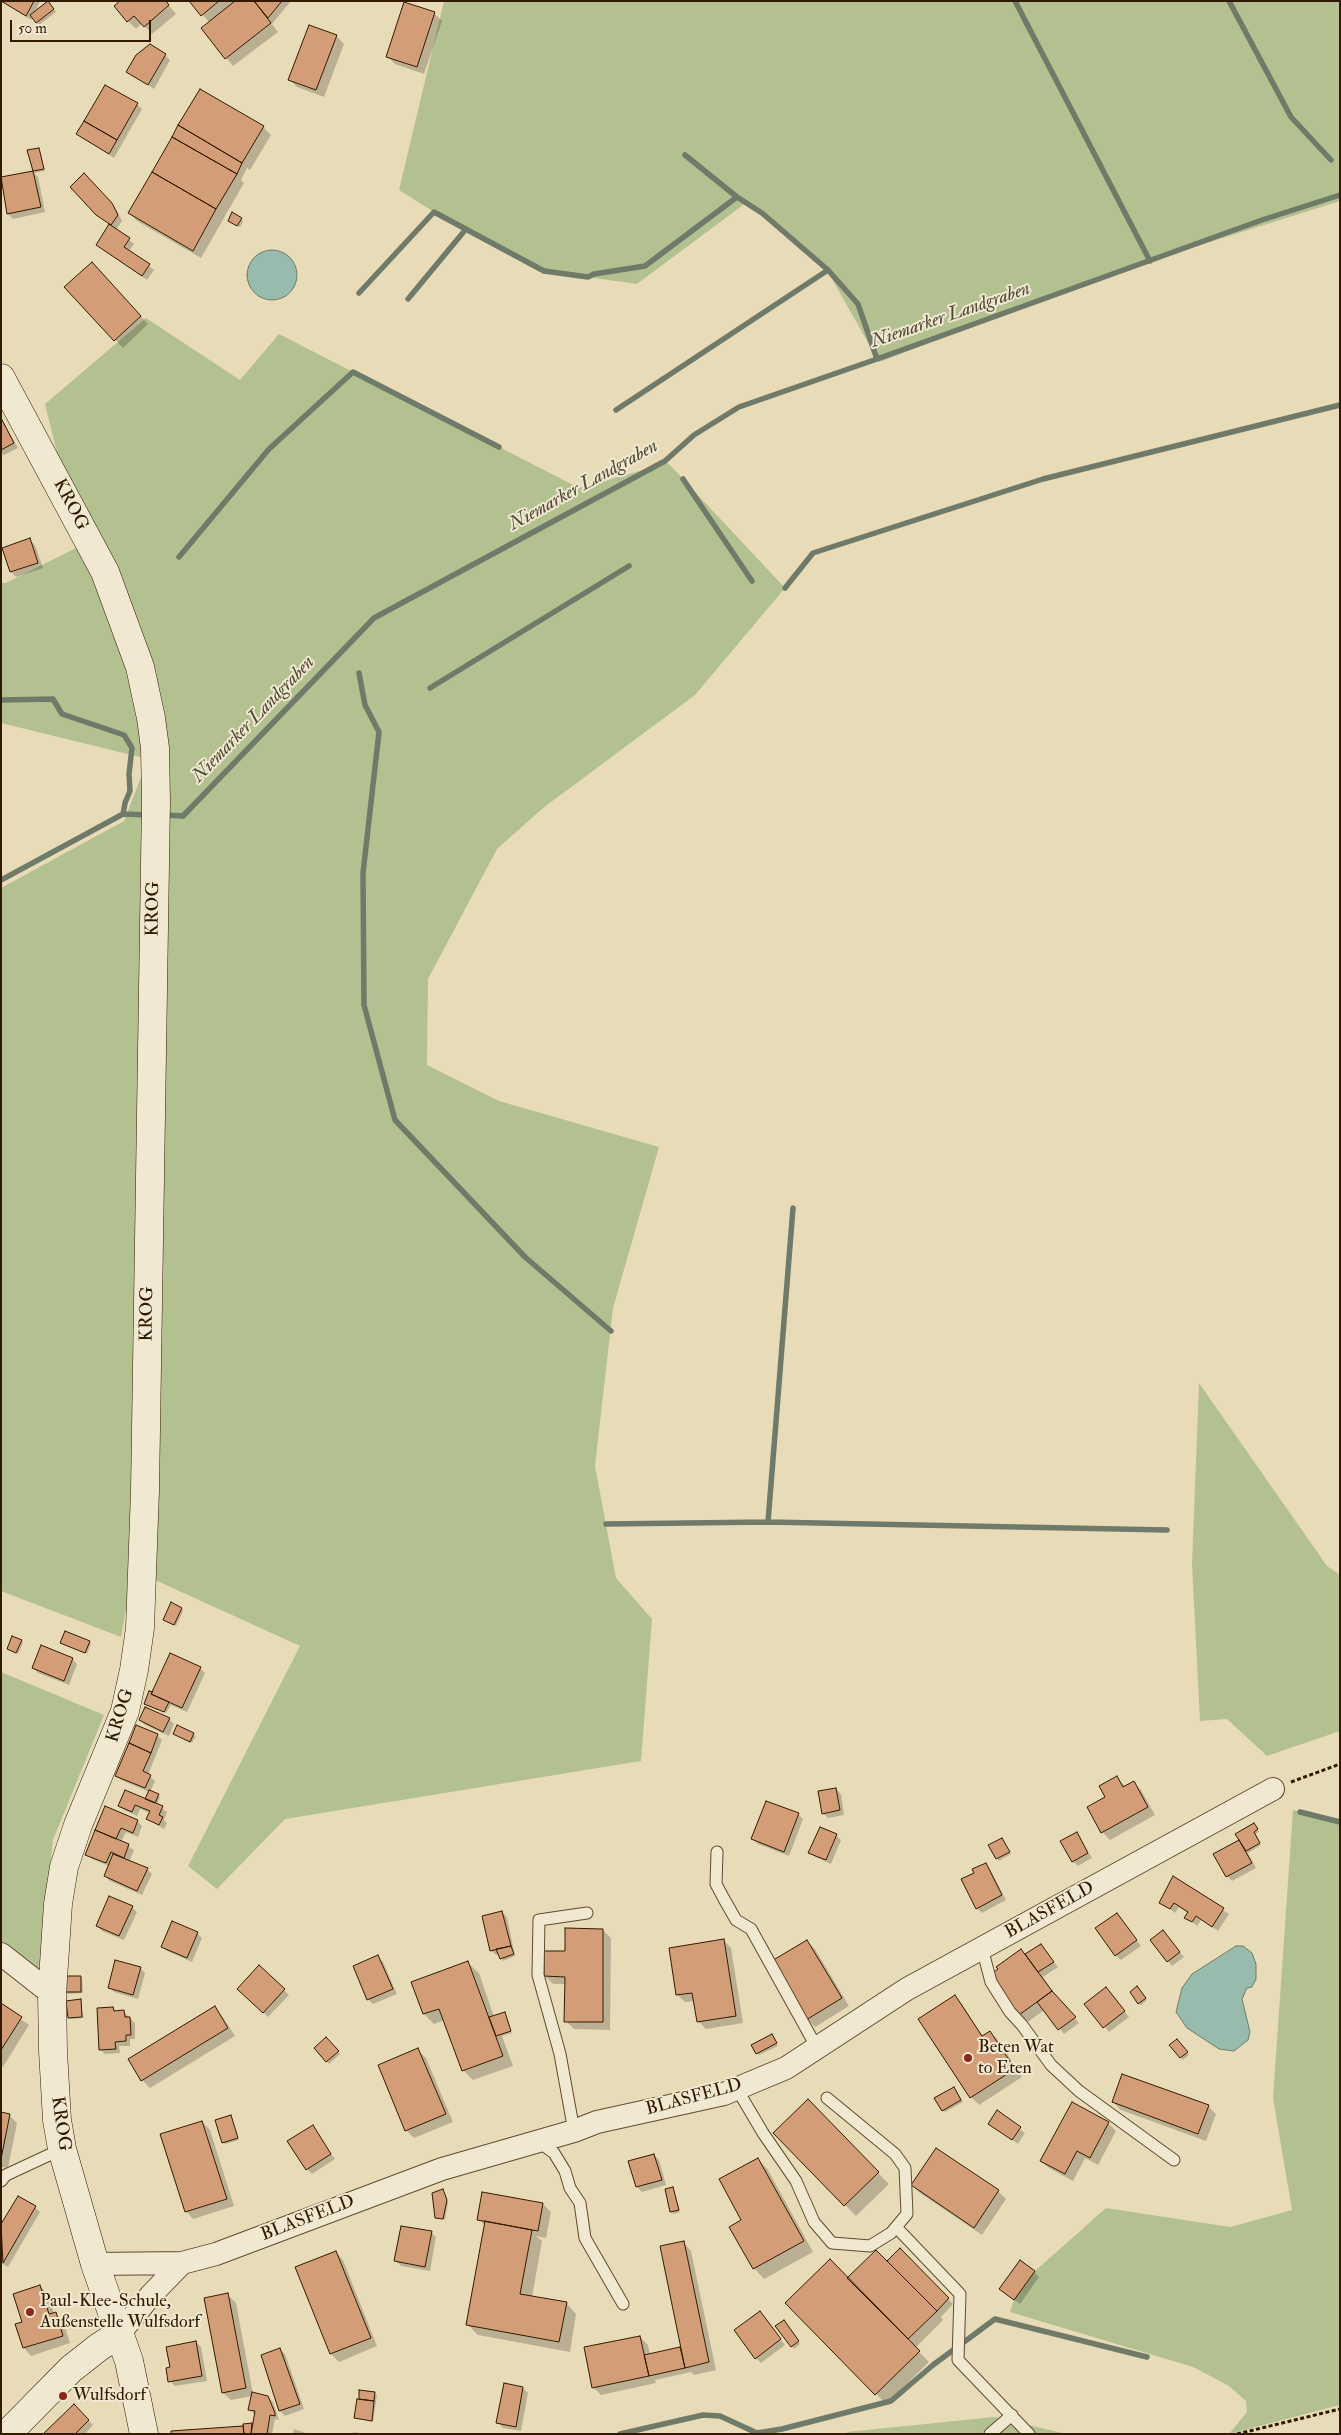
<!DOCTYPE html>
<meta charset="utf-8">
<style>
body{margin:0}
#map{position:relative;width:1341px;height:2435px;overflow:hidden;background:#e8dcb8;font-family:"IM FELL Double Pica",serif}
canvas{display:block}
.frame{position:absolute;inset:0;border:2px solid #321a00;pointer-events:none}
.scale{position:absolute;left:10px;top:20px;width:141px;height:22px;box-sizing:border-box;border:2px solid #321a00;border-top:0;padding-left:6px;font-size:15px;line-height:18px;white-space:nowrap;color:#321a00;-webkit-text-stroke:4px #f0e8d1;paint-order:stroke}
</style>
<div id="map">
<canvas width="1341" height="2435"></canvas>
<div class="frame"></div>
<div class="scale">50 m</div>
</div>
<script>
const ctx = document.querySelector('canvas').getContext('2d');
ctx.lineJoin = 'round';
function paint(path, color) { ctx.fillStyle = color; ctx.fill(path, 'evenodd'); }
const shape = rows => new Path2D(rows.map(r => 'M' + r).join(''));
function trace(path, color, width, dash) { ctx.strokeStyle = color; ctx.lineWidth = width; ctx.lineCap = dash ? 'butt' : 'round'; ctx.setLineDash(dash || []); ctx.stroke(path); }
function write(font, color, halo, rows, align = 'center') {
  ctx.font = font + ' "IM FELL Double Pica",serif'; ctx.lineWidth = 4; ctx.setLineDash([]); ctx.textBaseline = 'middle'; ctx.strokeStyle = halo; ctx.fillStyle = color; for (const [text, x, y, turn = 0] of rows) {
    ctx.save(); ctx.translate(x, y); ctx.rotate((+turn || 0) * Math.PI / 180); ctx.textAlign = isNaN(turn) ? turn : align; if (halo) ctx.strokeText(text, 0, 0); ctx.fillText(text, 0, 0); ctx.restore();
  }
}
const green = shape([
 [444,1,1340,1,1340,201,1150,261,879,362,828,272,747,202,637,284,544,271,434,212,399,190],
 [146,318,240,380,279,334,579,488,668,463,785,588,695,695,543,808,497,849,428,979,427,1065,499,1101,659,1147,613,1308,595,1466,616,1578,652,1619,641,1761,285,1819,217,1889,188,1866,300,1646,133,1570,121,1637,1,1591,1,888,124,821,148,759,1,723,1,583,6,583,80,546,45,404],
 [1199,1383,1327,1566,1340,1575,1340,1731,1267,1756,1227,1719,1200,1721,1192,1564],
 [1,1672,104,1715,53,1840,39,1970,1,1944],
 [1293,1810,1340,1820,1340,2405,1229,2434,1247,2412,1246,2401,1229,2386,1193,2367,1010,2312,1014,2300,1035,2271,1106,2208,1230,2227,1292,2210,1273,2098],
 [994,2417,1067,2434,847,2434,847,2432]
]);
const water = shape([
 '247 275a25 25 0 1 1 50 0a25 25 0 1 1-50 0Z',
 [1236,1946,1243,1946,1252,1953,1256,1964,1256,1979,1252,1987,1247,1988,1242,1999,1250,2032,1248,2040,1234,2051,1219,2049,1187,2028,1176,2012,1182,1988,1192,1974,1236,1946]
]);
const shadow = shape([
 [1,1,40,1,35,13,50,5,56,12,39,25,33,17,31,20],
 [122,1,165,1,176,14,152,34,142,23,136,29,128,21],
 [190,1,291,1,272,24,278,32,233,66,203,29,210,23],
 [434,13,442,21,424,74,395,64,387,56],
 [336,36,344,44,324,97,297,87,289,79],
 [165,55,170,60,154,89,127,72],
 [137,104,142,109,114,158,78,134],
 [263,127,271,135,250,170,247,168,241,180,244,183,201,258,137,221,129,213],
 [39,149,45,171,34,173,38,177,45,212,13,219,8,214,1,179,35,172,28,151],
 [84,175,116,209,122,221,116,230,134,244,129,251,154,270,147,280,97,245,111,225,71,187],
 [241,219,243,221,240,227,231,222],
 [99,271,148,324,123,348,66,287],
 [1,418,18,448,4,455,1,452],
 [30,540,35,545,43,568,16,577,11,572,3,549],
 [181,1609,183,1611,176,1626,165,1620],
 [21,1641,23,1643,18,1654,8,1649],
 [89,1642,91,1644,87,1654,61,1643],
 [72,1659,77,1664,69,1685,38,1673,33,1668],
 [200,1668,205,1673,187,1712,171,1705,166,1713,148,1705,153,1694],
 [169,1719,174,1724,169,1736,145,1725,140,1720],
 [178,1726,196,1736,192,1743,174,1734],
 [157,1735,162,1740,148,1775,155,1781,150,1792,160,1797,157,1805,167,1812,164,1820,167,1823,164,1829,148,1819,150,1813,140,1809,137,1816,124,1810,119,1805,146,1800,149,1792,121,1780,116,1775],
 [1117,1778,1126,1787,1133,1783,1141,1790,1155,1815,1110,1840,1102,1832,1107,1797],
 [836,1789,841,1794,844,1815,828,1818,823,1813],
 [106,1808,137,1821,142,1826,138,1837,126,1832,121,1842,134,1850,129,1862,147,1869,152,1874,142,1895,110,1881,105,1876,109,1866,92,1859,87,1854],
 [798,1814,803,1819,789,1856,758,1844,753,1839],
 [1256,1826,1259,1832,1255,1834,1261,1845,1248,1853,1256,1868,1232,1881,1227,1876,1239,1841,1243,1845],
 [1076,1833,1092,1858,1078,1866,1073,1861],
 [836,1835,841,1840,831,1864,815,1857,810,1852],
 [1004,1841,1011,1854,999,1861,990,1846],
 [985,1864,990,1869,1006,1900,982,1913,977,1908,976,1873],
 [1174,1878,1229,1914,1218,1931,1201,1920,1197,1926,1186,1917,1188,1913,1179,1907,1175,1913,1161,1902],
 [132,1907,137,1912,124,1940,102,1931,97,1926],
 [502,1912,507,1917,515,1956,503,1961,500,1954,496,1955,491,1950],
 [1117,1914,1141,1946,1121,1960,1116,1955],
 [603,1930,611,1938,610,2030,574,2029,566,2021,566,1984,553,1984,545,1976,566,1952],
 [1163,1932,1184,1957,1172,1966,1168,1961],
 [197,1933,202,1938,192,1962,167,1951,162,1946],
 [723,1940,731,1948,743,2023,706,2029,698,2021,695,2001,685,2002,677,1995],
 [807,1941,815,1949,849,2006,815,2027,807,2019],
 [1040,1945,1058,1967,1043,1977,1058,1999,1079,2023,1064,2034,1044,2010,1028,2022,1020,2014,1021,1950,1026,1955],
 [378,1957,383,1962,397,1994,373,2004,368,1999],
 [468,1963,479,1973,494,2017,504,2013,512,2033,502,2036,513,2066,473,2080,463,2070,445,2020,434,2024,424,2014,413,1983],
 [260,1967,289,1995,268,2017,239,1989],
 [140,1968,145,1973,138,1999,114,1992,109,1987],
 [80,1977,82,1979,83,1993,68,1994,66,1992],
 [1139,1990,1147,2000,1141,2005,1139,2003],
 [1111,1994,1129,2017,1109,2032,1086,2005],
 [954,1996,962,2004,983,2037,990,2032,998,2040,1022,2077,979,2105,971,2097],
 [80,2001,84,2018,71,2019,69,2017],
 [1,2005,29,2025,3,2067,1,2066],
 [113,2008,117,2012,124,2012,135,2023,135,2039,130,2039,130,2046,119,2046,120,2053,105,2054,100,2049],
 [214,2008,222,2016,235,2036,150,2088,142,2080],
 [772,2036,778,2046,759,2055,757,2053],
 [326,2039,340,2054,329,2064,316,2048],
 [1177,2040,1189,2055,1183,2060,1171,2045],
 [418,2050,426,2058,453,2122,414,2138,406,2130],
 [956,2090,963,2102,945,2112,943,2110],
 [808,2101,889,2184,856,2216,775,2133],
 [1113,2102,1208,2106,1216,2114,1206,2141,1121,2110],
 [997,2112,1025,2133,1018,2144,989,2123],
 [1,2114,9,2115,17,2123,8,2168,1,2167],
 [231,2117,239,2140,225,2144,223,2142],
 [202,2122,210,2130,234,2206,193,2219,186,2211],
 [1108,2123,1116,2131,1098,2165,1085,2158,1073,2181,1049,2168,1041,2161],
 [312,2126,335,2159,312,2174,307,2169],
 [936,2150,998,2191,1006,2199,982,2235,920,2193,912,2185],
 [654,2155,659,2160,666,2185,642,2192,637,2187],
 [758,2159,768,2170,813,2252,764,2279,754,2268,743,2220],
 [673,2189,680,2212,674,2214,671,2212],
 [443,2191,448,2203,445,2220,436,2217],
 [543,2204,551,2212,546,2238,536,2236,542,2241,532,2297,566,2303,576,2314,570,2352,478,2335,468,2325,485,2226,479,2219],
 [35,2207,40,2212,8,2267,1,2263,1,2227],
 [431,2232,436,2237,430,2271,401,2266,396,2261],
 [684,2243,691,2251,716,2370,694,2375,691,2372,655,2380,656,2383,601,2395,593,2387,640,2337,648,2345,650,2355,680,2348,683,2351],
 [900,2250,953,2304,941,2317,943,2320,915,2348,929,2362,886,2404,787,2303,887,2262],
 [336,2252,343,2260,377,2346,339,2362,331,2354,297,2268],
 [1034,2272,1039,2277,1020,2304,1006,2294],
 [40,2286,48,2294,54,2314,63,2321,70,2343,31,2356,24,2348,23,2323],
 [228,2295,236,2303,253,2394,268,2397,273,2402,279,2420,275,2419,272,2434,173,2434,172,2432,253,2425,255,2415,250,2409,252,2396,231,2400,223,2393],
 [760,2312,785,2345,761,2363,756,2358],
 [786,2324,800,2344,794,2349,777,2326],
 [196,2342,201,2347,207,2381,175,2386,170,2381,171,2368],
 [280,2349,285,2354,304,2409,285,2416,280,2411,262,2355],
 [523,2388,528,2393,521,2431,503,2428,498,2423],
 [360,2392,377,2395,373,2422,356,2418],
 [74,2406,93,2425,85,2434,45,2434],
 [294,2429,309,2434,293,2434],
 [353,2432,367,2434,353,2434]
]);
const stream = shape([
 [1015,1,1150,261],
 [1229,1,1291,117,1331,160],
 [685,155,737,197,762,213,828,270,858,304,877,359],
 [359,293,434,212,544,271,588,277,594,274,645,266,737,197],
 [408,299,466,229],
 [616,410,828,270],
 [683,479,752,581],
 [179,557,269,449,353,372,499,447],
 [785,588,813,553,1043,479,1340,405],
 [359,673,365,705,379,732,363,873,364,1005,395,1120,525,1257,611,1331],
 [430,688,629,566],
 [1,700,53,699,62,714,124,735,132,748,129,774,130,791,125,803,123,814],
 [164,815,183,816,374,618,665,461,694,435,739,407,877,359,1262,220,1340,195],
 [1,880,123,814,150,815],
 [793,1208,768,1522,1167,1530],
 [606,1524,768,1522],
 [1300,1812,1340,1822],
 [620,2434,703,2415,720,2416,757,2433,782,2429,891,2401,933,2365,995,2319,1147,2357]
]);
const building = shape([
 [1,1,34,1,26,16,1,1],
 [48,1,54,9,36,23,30,15,48,1],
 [120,1,166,1,169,5,144,27,134,16,127,22,114,6,120,1],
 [189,1,219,1,201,16,189,1],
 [235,1,254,1,271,23,225,59,201,28,235,1],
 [254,1,282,1,268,18,254,1],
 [404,2,435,12,417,67,386,57,404,2],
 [309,25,337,35,316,90,288,80,309,25],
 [150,44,166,54,148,85,126,72,136,55,150,44],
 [105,85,138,103,117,140,84,121,105,85],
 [200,89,264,126,242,163,178,125,200,89],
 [84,121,117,140,109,154,76,134,84,121],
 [178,125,242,163,237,174,172,137,178,125],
 [172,137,237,174,216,209,152,172,172,137],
 [39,148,44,169,33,171,27,150,39,148],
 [33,171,41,207,7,214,1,177,33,171],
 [152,172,216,209,193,251,128,213,152,172],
 [84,173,112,203,118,215,111,225,96,215,70,187,84,173],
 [232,212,242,218,237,226,228,221,232,212],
 [109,224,130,238,124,247,150,264,142,276,96,245,109,224],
 [92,262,141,316,114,341,64,287,92,262],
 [1,418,14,443,1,450,1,418],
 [30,538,38,563,10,572,2,548,30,538],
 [171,1602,182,1608,174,1625,163,1620,171,1602],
 [65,1631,90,1641,85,1653,60,1643,65,1631],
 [12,1636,22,1640,16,1653,7,1649,12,1636],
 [41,1645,73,1658,64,1681,32,1668,41,1645],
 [170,1653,201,1667,182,1708,151,1694,170,1653],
 [149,1691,153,1692,151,1694,169,1702,164,1712,144,1704,149,1691],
 [145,1707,170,1718,163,1732,139,1720,145,1707],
 [136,1725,158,1734,151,1753,129,1743,136,1725],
 [177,1725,194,1733,190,1742,173,1734,177,1725],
 [129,1743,151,1753,143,1771,151,1775,145,1788,115,1776,129,1743],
 [1117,1776,1123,1787,1134,1781,1148,1807,1101,1833,1087,1807,1105,1797,1099,1786,1117,1776],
 [836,1788,840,1810,822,1814,818,1791,836,1788],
 [125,1790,163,1806,159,1815,163,1817,159,1825,146,1819,150,1811,135,1805,132,1812,118,1806,125,1790],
 [149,1790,159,1794,155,1803,145,1799,149,1790],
 [766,1801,799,1813,784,1852,751,1839,766,1801],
 [105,1806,138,1820,133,1833,121,1828,116,1839,95,1830,105,1806],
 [1254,1823,1258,1829,1254,1832,1260,1843,1246,1851,1235,1834,1254,1823],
 [820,1827,837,1834,826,1860,808,1853,820,1827],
 [95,1830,129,1844,124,1858,111,1852,106,1863,85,1855,95,1830],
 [1077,1832,1088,1853,1072,1862,1060,1841,1077,1832],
 [1002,1838,1010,1852,996,1859,988,1845,1002,1838],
 [1239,1840,1252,1863,1226,1877,1213,1854,1239,1840],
 [113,1854,148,1868,137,1891,104,1876,113,1854],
 [986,1863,1002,1895,976,1909,961,1879,974,1873,972,1869,986,1863],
 [1173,1876,1224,1908,1212,1927,1196,1916,1192,1922,1184,1918,1188,1912,1174,1903,1170,1909,1159,1903,1173,1876],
 [109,1896,133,1906,119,1936,96,1926,109,1896],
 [502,1911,511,1946,490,1951,482,1916,502,1911],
 [1117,1913,1137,1940,1115,1956,1095,1928,1117,1913],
 [172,1921,198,1932,187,1958,161,1947,172,1921],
 [565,1928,603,1929,603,2022,564,2022,565,1977,544,1976,544,1951,565,1951,565,1928],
 [1163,1930,1180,1952,1167,1962,1150,1940,1163,1930],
 [724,1939,736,2016,697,2022,692,1993,676,1995,669,1948,724,1939],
 [807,1940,842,1998,806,2020,770,1962,807,1940],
 [1041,1944,1054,1962,1038,1972,1025,1954,1041,1944],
 [511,1946,514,1954,500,1959,496,1949,511,1946],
 [1021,1949,1052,1991,1019,2015,990,1975,998,1969,996,1967,1021,1949],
 [378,1955,393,1989,367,2000,353,1966,378,1955],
 [115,1960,141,1967,133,1995,108,1988,115,1960],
 [468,1961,503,2056,462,2071,439,2009,423,2014,411,1982,468,1961],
 [259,1965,285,1989,263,2013,237,1989,259,1965],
 [65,1976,81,1976,81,1992,65,1992,65,1976],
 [1137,1986,1146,1998,1138,2004,1130,1992,1137,1986],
 [1106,1987,1125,2011,1103,2028,1084,2004,1106,1987],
 [1052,1991,1076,2017,1058,2030,1037,2002,1052,1991],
 [955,1995,982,2036,990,2031,1015,2069,970,2098,918,2019,955,1995],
 [81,1999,82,2017,68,2018,66,2001,81,1999],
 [1,2003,22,2017,1,2050,1,2003],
 [215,2006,228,2028,141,2081,128,2059,215,2006],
 [113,2007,114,2011,124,2010,125,2017,130,2017,131,2035,126,2035,126,2041,115,2042,116,2049,99,2050,97,2008,113,2007],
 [505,2012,511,2031,496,2036,489,2017,505,2012],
 [772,2034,777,2043,756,2054,751,2045,772,2034],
 [326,2037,339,2051,326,2062,314,2048,326,2037],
 [1177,2039,1188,2052,1180,2058,1169,2045,1177,2039],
 [418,2048,446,2114,405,2131,378,2065,418,2048],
 [1122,2074,1209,2105,1198,2134,1112,2102,1122,2074],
 [954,2087,961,2100,942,2111,934,2098,954,2087],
 [808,2099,879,2172,844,2206,773,2133,808,2099],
 [1072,2102,1109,2122,1090,2158,1077,2151,1065,2174,1040,2161,1072,2102],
 [997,2110,1021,2127,1012,2140,988,2124,997,2110],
 [1,2112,10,2114,1,2159,1,2112],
 [231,2115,238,2138,222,2143,215,2120,231,2115],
 [202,2121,227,2199,185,2212,160,2134,202,2121],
 [313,2125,331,2154,306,2170,287,2141,313,2125],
 [936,2148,999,2190,974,2228,911,2185,936,2148],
 [654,2154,662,2180,636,2187,628,2161,654,2154],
 [758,2158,804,2241,753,2269,729,2227,741,2220,719,2179,758,2158],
 [673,2187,679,2210,670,2212,665,2189,673,2187],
 [443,2189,447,2200,443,2219,435,2218,432,2193,443,2189],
 [482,2192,543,2203,538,2231,477,2220,482,2192],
 [18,2196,36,2206,3,2263,1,2224,18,2196],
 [485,2221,532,2230,520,2294,567,2302,559,2342,466,2325,485,2221],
 [401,2226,432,2231,425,2267,394,2261,401,2226],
 [684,2241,709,2362,685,2368,660,2246,684,2241],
 [900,2248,949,2298,937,2311,887,2261,900,2248],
 [876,2250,937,2311,908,2339,847,2278,876,2250],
 [336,2251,371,2338,330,2354,295,2267,336,2251],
 [830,2259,920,2351,875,2395,785,2303,830,2259],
 [1020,2260,1035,2271,1014,2300,999,2289,1020,2260],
 [40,2285,49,2314,56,2312,63,2336,23,2348,15,2324,22,2322,13,2294,40,2285],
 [228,2293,246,2388,222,2393,204,2298,228,2293],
 [760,2311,781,2339,755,2359,734,2330,760,2311],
 [784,2320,799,2341,791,2347,775,2326,784,2320],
 [640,2336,649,2376,592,2388,584,2347,640,2336],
 [196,2341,202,2376,168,2382,166,2368,170,2367,166,2347,196,2341],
 [680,2347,685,2368,649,2376,644,2355,680,2347],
 [280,2348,300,2404,279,2411,261,2355,280,2348],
 [504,2383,523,2387,516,2427,496,2423,504,2383],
 [359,2390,375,2392,374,2401,359,2399,359,2390],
 [252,2392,268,2396,275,2413,275,2416,270,2415,267,2434,251,2434,255,2411,248,2410,252,2392],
 [357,2399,374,2401,372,2421,354,2418,357,2399],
 [74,2404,89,2420,75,2434,43,2434,74,2404],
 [252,2423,251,2434,244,2434,243,2424,252,2423],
 [243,2426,244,2434,171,2434,171,2431,243,2426]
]);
const path = shape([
 [1291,1782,1340,1764],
 [1237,2434,1340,2409]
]);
const lane = shape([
 [717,1852,716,1884,724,1899,736,1920,751,1929,817,2048],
 [982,1948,991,1982,1010,2012,1022,2025,1051,2065,1079,2091,1174,2160],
 [737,2089,763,2133,796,2181,814,2222,832,2243,870,2246,891,2233,907,2214,905,2168,895,2154,827,2098],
 [574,2131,560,2054,538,1975,539,1920,587,1913],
 [538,2141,554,2153,565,2171,570,2188,580,2203,585,2238,623,2304],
 [1,2181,6,2175,62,2149],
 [896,2227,960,2294,958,2360,1029,2434],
 [990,2434,1012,2415]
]);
const street = shape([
 [1,1954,52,1994],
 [95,2264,182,2263,216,2254,442,2169,574,2131,597,2122,724,2094,786,2068,907,1989,1273,1789],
 [119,2334,151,2295,182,2263]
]);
const secondary = shape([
 [1,378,105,572,140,667,151,718,155,748,156,801,145,1491,140,1628,134,1670,125,1711,78,1825,64,1867,58,1904,52,1994,53,2051,57,2120,62,2149,95,2264,129,2361,144,2434],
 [7,2434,71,2369,99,2347,119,2334]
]);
const markers = [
 [968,2058,5,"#8f2418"],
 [30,2312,5,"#8f2418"],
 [63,2396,5,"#8f2418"]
];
const streetNames = [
 ["KROG",70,505,62],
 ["KROG",154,909,-89],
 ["KROG",148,1314,-89],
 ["KROG",121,1716,-73],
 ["BLASFELD",1050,1911,-29],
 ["BLASFELD",694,2098,-15],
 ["KROG",60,2124,82],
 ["BLASFELD",308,2219,-21]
];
const poiNames = [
 ["Beten Wat",978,2048],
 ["to Eten",978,2069],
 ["Paul-Klee-Schule,",40,2302],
 ["Außenstelle Wulfsdorf",40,2323],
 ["Wulfsdorf",73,2396]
];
const waterNames = [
 ["Niemarker Landgraben",951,316,-19],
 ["Niemarker Landgraben",584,486,-29],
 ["Niemarker Landgraben",254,720,-46]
];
paint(green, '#b3c191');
paint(water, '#97bcae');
trace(water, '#6f7b68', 1);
paint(shadow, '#0003');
trace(stream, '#6f7b68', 5.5);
paint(building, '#d39e77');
trace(building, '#321a00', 1);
trace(lane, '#604a2e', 13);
trace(street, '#604a2e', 24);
trace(secondary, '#321a00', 29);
trace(path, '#321a00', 3, [4, 2.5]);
trace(lane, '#f0e8d1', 11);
trace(street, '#f0e8d1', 22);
trace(secondary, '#f0e8d1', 28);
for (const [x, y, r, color] of markers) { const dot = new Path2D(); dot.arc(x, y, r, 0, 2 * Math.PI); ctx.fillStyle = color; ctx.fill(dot); trace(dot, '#f0e8d1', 2); }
write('18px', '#321a00', '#f0e8d1', streetNames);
write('18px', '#321a00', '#f0e8d1', poiNames, 'left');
write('italic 19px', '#504b34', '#f0e8d1', waterNames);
</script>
